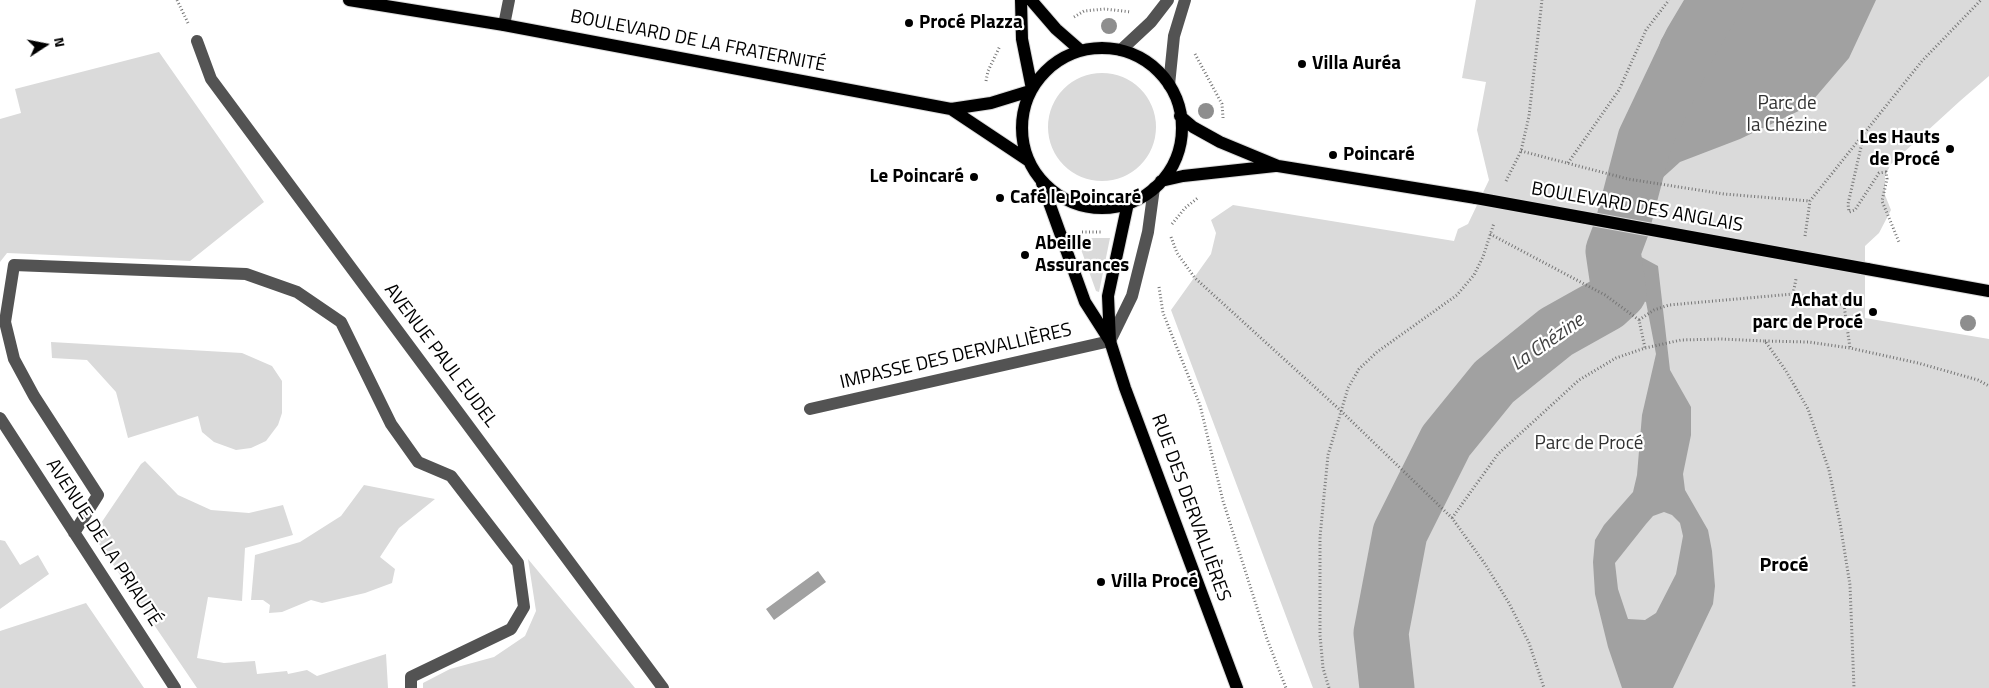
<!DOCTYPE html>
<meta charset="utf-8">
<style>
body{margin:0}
#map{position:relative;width:1989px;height:688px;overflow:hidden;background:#fff;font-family:"Titillium Web",sans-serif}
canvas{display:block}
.north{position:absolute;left:20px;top:20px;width:50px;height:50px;-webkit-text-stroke:4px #fff;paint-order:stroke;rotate:79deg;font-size:14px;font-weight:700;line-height:20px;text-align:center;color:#000}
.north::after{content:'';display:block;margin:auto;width:18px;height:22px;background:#000;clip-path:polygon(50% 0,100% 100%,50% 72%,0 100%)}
</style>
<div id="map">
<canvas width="1989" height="688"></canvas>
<div class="north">N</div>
</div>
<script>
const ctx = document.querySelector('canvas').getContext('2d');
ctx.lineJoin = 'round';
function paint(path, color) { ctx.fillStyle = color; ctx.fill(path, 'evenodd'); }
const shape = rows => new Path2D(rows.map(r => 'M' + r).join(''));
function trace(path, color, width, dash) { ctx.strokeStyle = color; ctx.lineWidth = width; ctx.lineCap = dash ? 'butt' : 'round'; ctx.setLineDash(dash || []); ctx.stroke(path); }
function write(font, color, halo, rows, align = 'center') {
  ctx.font = font + ' "Titillium Web",sans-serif'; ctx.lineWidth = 4.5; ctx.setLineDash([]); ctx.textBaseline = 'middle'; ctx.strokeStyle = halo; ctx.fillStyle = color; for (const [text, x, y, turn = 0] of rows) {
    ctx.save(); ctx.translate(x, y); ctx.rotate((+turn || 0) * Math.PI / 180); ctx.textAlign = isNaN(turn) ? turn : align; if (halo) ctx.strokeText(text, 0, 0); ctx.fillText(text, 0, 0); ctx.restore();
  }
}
const green = shape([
 [1476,0,1989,0,1989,76,1960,101,1891,164,1885,176,1885,195,1891,210,1879,233,1865,246,1865,318,1989,339,1989,688,1313,688,1171,310,1211,254,1216,233,1211,220,1233,205,1454,241,1458,229,1468,224,1489,180,1477,130,1486,82,1462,78],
 [159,52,264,202,190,261,7,253,0,262,0,119,21,113,15,89],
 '1048 127a54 54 0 1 1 108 0a54 54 0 1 1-108 0Z',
 [1080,238,1110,238,1099,292,1096,291,1078,241],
 [51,342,242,353,272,366,282,381,282,413,278,425,266,441,251,448,236,450,214,442,202,432,198,416,128,438,116,392,87,360,52,358],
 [145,461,178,495,211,510,249,513,283,505,293,535,245,548,242,601,208,597,197,658,224,663,255,661,257,674,287,671,288,674,307,670,317,676,386,654,388,688,197,688,93,535,141,464],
 [364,485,435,499,399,528,380,557,395,569,392,583,365,593,322,603,311,600,282,612,269,613,270,605,263,600,251,600,255,555,300,542,341,516],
 [0,540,5,541,20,565,38,555,49,574,0,609],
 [528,559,635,688,423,688,423,683,450,669,494,657,525,636,536,611],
 [86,603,144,688,0,688,0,631]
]);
const water = shape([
 [1686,0,1876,0,1849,58,1807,107,1740,139,1680,162,1659,181,1628,176,1629,141,1661,40],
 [1613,251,1632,252,1658,266,1670,370,1691,407,1691,435,1683,474,1685,490,1708,530,1712,551,1715,586,1713,604,1673,688,1622,688,1608,647,1595,594,1593,562,1595,540,1604,525,1633,492,1637,475,1642,415,1656,354,1646,302,1619,292],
 [1664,512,1672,515,1680,523,1683,536,1676,574,1656,613,1645,620,1628,619,1618,589,1615,563,1646,524,1653,516],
 [1405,496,1420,515,1398,618,1404,688,1365,688,1361,665,1363,629,1374,564,1382,534],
 [818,571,826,582,774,620,766,609]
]);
const river = shape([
 [1387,688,1381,633,1400,533,1446,441,1494,382,1556,332,1606,304,1619,292,1613,251,1622,227,1645,139,1691,42,1716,0]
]);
const path = shape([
 [177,0,188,23],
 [1074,17,1084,11,1105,9,1131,12],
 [1195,54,1222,104,1223,118],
 [986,81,988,71,1000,46],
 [1864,134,1848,204,1849,212,1855,210,1879,173,1886,172,1887,179,1882,201,1899,242],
 [1521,151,1628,179,1724,194,1810,201],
 [1568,163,1619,90,1646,30,1669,0],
 [1506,181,1521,151,1529,116,1542,0],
 [1172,224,1185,208,1199,197],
 [1082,232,1101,232],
 [1490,234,1605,295,1620,306,1639,320,1645,348],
 [1805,236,1810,201,1922,61,1981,0],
 [1171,237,1177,253,1195,278,1340,410,1452,518,1485,564,1509,603,1529,643,1544,688],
 [1159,287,1163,313,1200,405,1223,501,1267,639,1286,688],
 [1793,294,1796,279],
 [1639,320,1654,310,1669,305,1793,294,1844,305,1850,348],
 [1765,341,1808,342,1850,348,1918,363,1978,380,1989,386],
 [1452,518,1498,454,1579,380,1616,358,1645,348,1681,340,1721,339,1765,341,1786,371,1808,409,1829,470,1840,523,1850,585,1854,688],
 [1329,688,1323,668,1320,635,1320,537,1328,455,1348,388,1359,369,1377,352,1457,295,1474,275,1483,257,1494,223]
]);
const minor = shape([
 [504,25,509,0],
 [197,41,211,79,663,688],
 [1121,50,1151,22,1168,0],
 [1169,85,1174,36,1185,0],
 [810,409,1110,341,1132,296,1148,232,1154,188],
 [0,418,175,688],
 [74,533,98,495,34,396,14,359,5,322,14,265,246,274,297,292,341,322,391,424,418,462,451,476,518,563,524,607,511,629,411,677,411,688]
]);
const major = shape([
 [349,0,504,25,951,109,991,103,1030,91],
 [1021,0,1022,39,1032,89],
 [1031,0,1056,29,1080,50],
 '1022 128a80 80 0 1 1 160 0a80 80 0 1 1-160 0Z',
 [951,109,1029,161],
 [1180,116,1193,127,1220,142,1278,166,1476,198],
 [1161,181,1183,176,1275,166],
 [1042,183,1085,302,1110,341],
 [1128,203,1108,296,1110,341,1125,388,1237,688],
 [1867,269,1989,291]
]);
const majorBridge = shape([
 [1476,198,1867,269]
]);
const trees = [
 [1109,26],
 [1206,111],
 [1968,323]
];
const markers = [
 [909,23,5,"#000"],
 [1302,64,5,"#000"],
 [1950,149,5,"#000"],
 [1333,155,5,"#000"],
 [974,177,5,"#000"],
 [1000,198,5,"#000"],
 [1025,255,5,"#000"],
 [1873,312,5,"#000"],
 [1101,582,5,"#000"]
];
const poiNames = [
 ["Procé Plazza",919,23],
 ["Villa Auréa",1312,64],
 ["Les Hauts",1940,138,"right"],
 ["de Procé",1940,160,"right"],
 ["Poincaré",1343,155],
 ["Le Poincaré",964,177,"right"],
 ["Café le Poincaré",1010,198],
 ["Abeille",1035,244],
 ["Assurances",1035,266],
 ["Achat du",1863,301,"right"],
 ["parc de Procé",1863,323,"right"],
 ["Villa Procé",1111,582]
];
const streetNames = [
 ["BOULEVARD DE LA FRATERNITÉ",698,42,11],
 ["BOULEVARD DES ANGLAIS",1637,208,10],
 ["AVENUE PAUL EUDEL",440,356,53],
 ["IMPASSE DES DERVALLIÈRES",956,357,-13],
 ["RUE DES DERVALLIÈRES",1190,508,70],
 ["AVENUE DE LA PRIAUTÉ",103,543,57]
];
const parkNames = [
 ["Parc de",1787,104],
 ["la Chézine",1787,126],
 ["Parc de Procé",1589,444]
];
const waterNames = [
 ["La Chézine",1548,343,-35]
];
const neighbourhoodNames = [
 ["Procé",1784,566]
];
paint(green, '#dadada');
paint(water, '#a1a1a1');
trace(river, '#a1a1a1', 55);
trace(major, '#dbdbdb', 14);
trace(path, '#757575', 3, [1, 2.5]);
trace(minor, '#535353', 12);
trace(major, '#000', 12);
trace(majorBridge, '#dbdbdb', 14, []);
trace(majorBridge, '#000', 12);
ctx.fillStyle = '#8e8e8e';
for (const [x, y] of trees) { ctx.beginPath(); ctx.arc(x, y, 8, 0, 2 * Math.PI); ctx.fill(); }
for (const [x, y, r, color] of markers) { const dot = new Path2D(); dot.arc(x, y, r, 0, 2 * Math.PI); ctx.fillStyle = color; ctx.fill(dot); trace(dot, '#fff', 2); }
write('bold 19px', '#000', '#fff', poiNames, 'left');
write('19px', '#000', '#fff', streetNames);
write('19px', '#313131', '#fff', parkNames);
write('italic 20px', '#424242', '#fff', waterNames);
write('bold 20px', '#000', '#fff', neighbourhoodNames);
</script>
